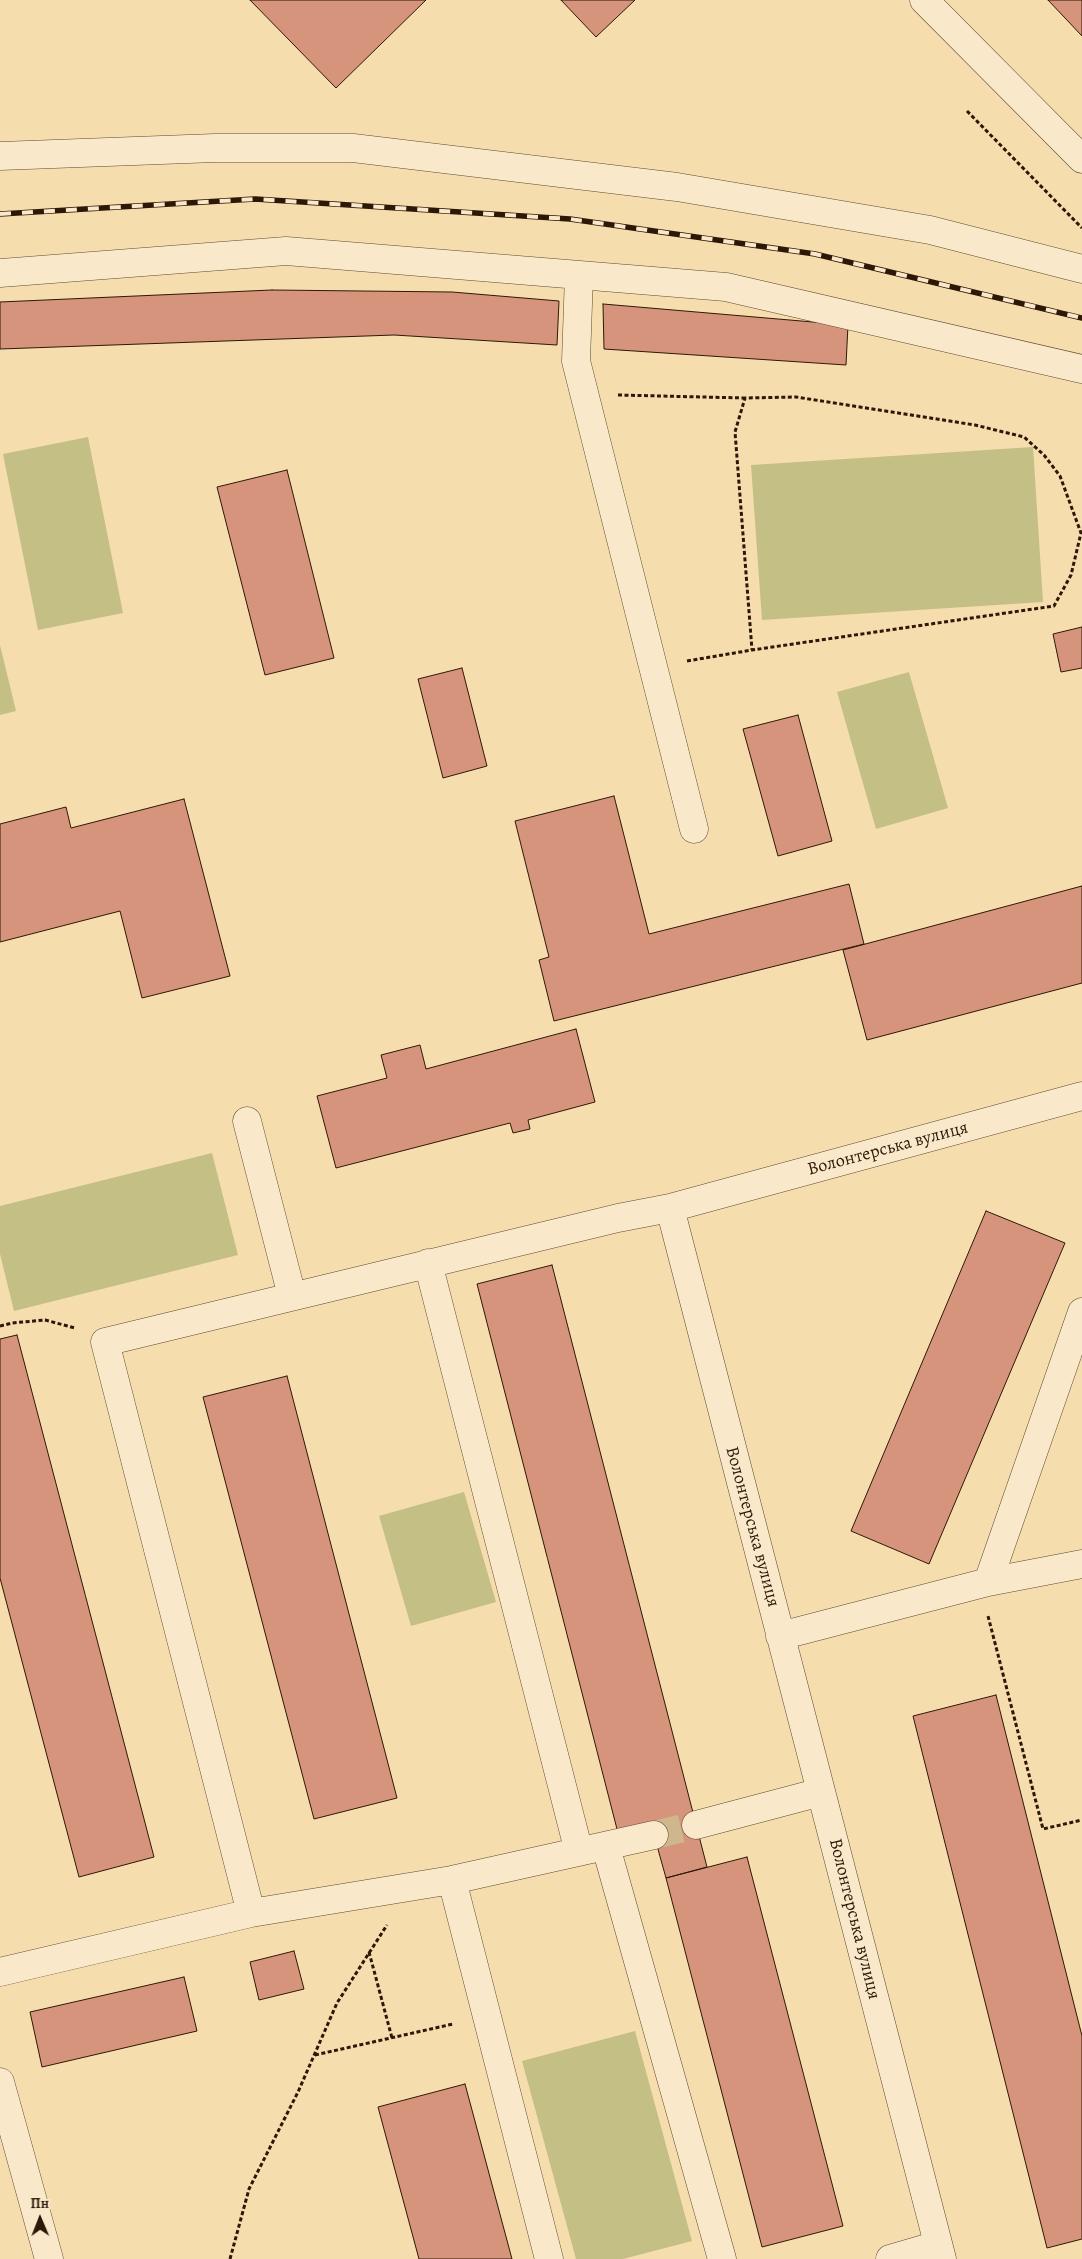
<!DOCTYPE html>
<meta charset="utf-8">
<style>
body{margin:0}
#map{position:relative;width:1082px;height:2259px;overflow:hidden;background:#f6ddae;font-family:Alegreya,serif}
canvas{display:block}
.north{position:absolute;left:15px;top:2194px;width:50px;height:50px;-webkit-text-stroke:4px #f9e9ca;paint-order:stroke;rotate:359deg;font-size:14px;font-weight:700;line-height:20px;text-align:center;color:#2d1807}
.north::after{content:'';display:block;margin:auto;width:18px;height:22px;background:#2d1807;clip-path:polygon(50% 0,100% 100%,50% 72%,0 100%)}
</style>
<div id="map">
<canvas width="1082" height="2259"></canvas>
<div class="north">Пн</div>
</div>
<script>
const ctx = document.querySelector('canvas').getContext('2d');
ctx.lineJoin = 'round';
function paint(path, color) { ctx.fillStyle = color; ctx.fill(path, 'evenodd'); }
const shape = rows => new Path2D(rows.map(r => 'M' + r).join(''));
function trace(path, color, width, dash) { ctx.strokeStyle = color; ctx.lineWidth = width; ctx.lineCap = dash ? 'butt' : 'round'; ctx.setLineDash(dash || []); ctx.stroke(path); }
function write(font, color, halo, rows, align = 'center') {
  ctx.font = font + ' Alegreya,serif'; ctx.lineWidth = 5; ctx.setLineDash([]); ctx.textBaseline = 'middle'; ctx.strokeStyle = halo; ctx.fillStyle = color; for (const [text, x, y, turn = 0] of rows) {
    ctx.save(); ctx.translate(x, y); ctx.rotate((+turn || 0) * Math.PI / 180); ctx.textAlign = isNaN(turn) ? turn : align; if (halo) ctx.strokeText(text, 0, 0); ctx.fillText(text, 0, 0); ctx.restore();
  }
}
const green = shape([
 [88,437,123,613,38,630,3,454],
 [1033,447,1043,602,762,620,751,465],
 [0,645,16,711,0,715],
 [909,672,948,808,876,829,837,692],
 [212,1153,238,1255,14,1311,0,1254,0,1206],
 [464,1492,496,1602,411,1626,379,1516],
 [635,2031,692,2241,623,2259,576,2259,522,2061]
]);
const building = shape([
 [250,0,426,0,336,88,250,0],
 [561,0,635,0,596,37,561,0],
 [1048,0,1082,0,1082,36,1048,0],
 [272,290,452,292,559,301,557,345,394,335,0,349,0,302,272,290],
 [603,304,848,325,846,365,604,349,603,304],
 [287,470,334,658,265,675,217,487,287,470],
 [1082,627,1082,668,1061,672,1053,634,1082,627],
 [462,668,487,766,443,778,418,679,462,668],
 [798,715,832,841,778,856,743,729,798,715],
 [614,796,649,934,849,884,864,944,554,1021,539,960,549,957,515,821,614,796],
 [184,799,230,976,142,998,120,911,0,942,0,824,66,807,71,828,184,799],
 [1082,886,1082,983,867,1040,843,950,1082,886],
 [576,1029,595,1102,528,1120,530,1129,513,1133,510,1123,336,1168,317,1096,387,1078,381,1055,420,1045,426,1069,576,1029],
 [986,1211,1065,1243,929,1564,851,1531,986,1211],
 [552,1265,707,1867,666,1878,654,1835,618,1833,477,1284,552,1265],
 [17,1335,154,1857,79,1877,0,1578,0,1339,17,1335],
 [287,1376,397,1798,314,1819,203,1397,287,1376],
 [996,1695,1082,2036,1082,2239,1047,2248,913,1716,996,1695],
 [747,1857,843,2226,762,2247,666,1878,747,1857],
 [294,1951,304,1989,259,2000,250,1962,294,1951],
 [184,1977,197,2031,42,2067,30,2012,184,1977],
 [465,2084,512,2259,419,2259,378,2107,465,2084]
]);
const minorTunnel = shape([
 [654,1835,696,1825]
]);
const path = shape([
 [967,111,1082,228],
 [618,395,745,398],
 [687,661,752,650,1054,606,1071,575,1081,533,1060,476,1044,455,1024,437,975,425,796,397,745,398,735,432,752,650],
 [0,1326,12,1323,45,1320,75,1328],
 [988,1616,1043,1829,1082,1820],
 [369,1952,392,2038],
 [315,2055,453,2024],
 [230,2259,249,2189,298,2092,337,2003,387,1925]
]);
const minor = shape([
 [924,0,1082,159],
 [0,156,215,148,353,148,677,187,930,230,1082,269],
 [0,273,286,251,726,287,1082,369],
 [579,275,576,361,694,829],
 [247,1121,292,1296],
 [428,1263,579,1852],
 [988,1582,1082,1312],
 [780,1636,988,1582,1082,1564],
 [696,1825,821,1792],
 [606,1847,722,2259],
 [452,1880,549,2259],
 [251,1913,105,1342,618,1218,670,1208],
 [0,1972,251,1913,452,1880,654,1835],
 [0,2082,49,2259],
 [890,2259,938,2245],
 [942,2259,670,1208,1082,1096]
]);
const rail = shape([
 [0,214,255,199,570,219,815,254,1082,318]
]);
const streetNames = [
 ["Волонтерська вулиця",888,1149,-15],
 ["Волонтерська вулиця",752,1527,75],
 ["Волонтерська вулиця",854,1919,76]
];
paint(green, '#c4bf85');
paint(building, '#d7947c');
trace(building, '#2d1807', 1);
trace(minorTunnel, '#ceb68d', 28, [28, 14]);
trace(minor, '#5f4931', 29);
trace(path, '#2d1807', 3, [4, 2.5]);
trace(minor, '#f9e9ca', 28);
trace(rail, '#2d1807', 5.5);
trace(rail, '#f9e9ca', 4, [11]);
write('18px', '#2d1807', '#f9e9ca', streetNames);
</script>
